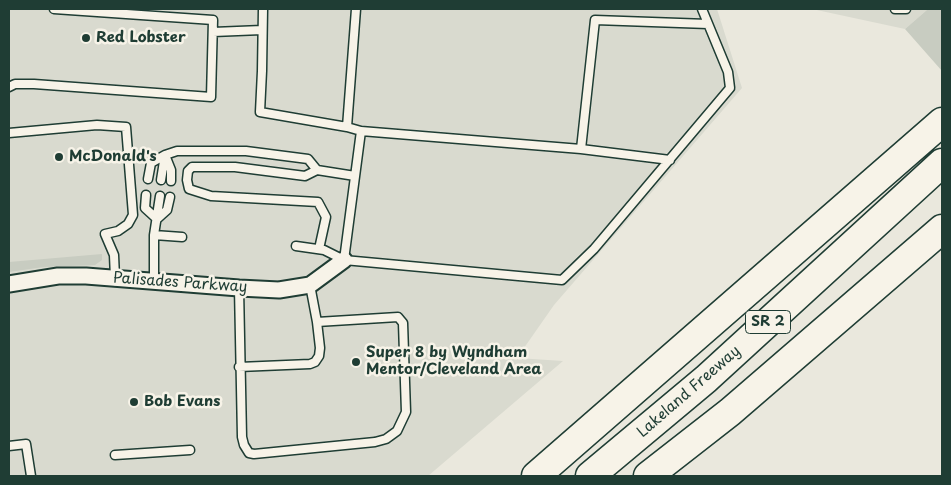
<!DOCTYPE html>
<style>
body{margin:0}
#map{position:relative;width:951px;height:485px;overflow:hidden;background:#eae8dd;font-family:"Playpen Sans",sans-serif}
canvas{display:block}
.frame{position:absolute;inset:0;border:10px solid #1f3d34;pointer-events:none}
</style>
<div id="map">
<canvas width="951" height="485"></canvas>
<div class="frame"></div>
</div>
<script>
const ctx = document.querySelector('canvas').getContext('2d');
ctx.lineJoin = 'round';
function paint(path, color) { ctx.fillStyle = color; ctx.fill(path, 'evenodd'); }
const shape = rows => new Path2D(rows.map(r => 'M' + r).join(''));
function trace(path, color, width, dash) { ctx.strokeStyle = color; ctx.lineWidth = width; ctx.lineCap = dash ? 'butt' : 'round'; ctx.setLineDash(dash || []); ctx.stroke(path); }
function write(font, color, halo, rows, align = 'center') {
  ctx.font = font + ' "Playpen Sans",sans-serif'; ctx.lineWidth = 5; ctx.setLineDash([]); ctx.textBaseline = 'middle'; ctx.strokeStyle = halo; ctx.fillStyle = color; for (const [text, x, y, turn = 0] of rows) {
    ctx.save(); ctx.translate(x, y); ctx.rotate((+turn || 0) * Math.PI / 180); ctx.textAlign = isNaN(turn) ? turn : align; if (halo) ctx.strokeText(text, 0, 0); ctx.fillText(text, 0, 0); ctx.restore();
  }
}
const built = shape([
 [9,9,717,9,742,88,554,305,517,358,563,361,428,476,9,476],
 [812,9,928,9,905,29]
]);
const green = shape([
 [928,9,942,9,942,71,905,29],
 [102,254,102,260,95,265,44,267,9,272,9,262]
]);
const lane = shape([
 [263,9,262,71,260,112,347,127,361,131,344,260],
 [895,9,906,9],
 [213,32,262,30],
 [9,87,15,84,34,84,211,97,213,20,54,9],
 [347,127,356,9],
 [361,131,581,149,595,20,708,24],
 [9,133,97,125,126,127,133,215,128,224,118,231,105,234,114,255,115,278],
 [581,149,670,160],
 [148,179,151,163,165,155,171,170,171,181],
 [161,180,165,155,177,151,246,151,308,159,317,170],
 [146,195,145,208,157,219,167,210,170,197],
 [154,235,182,237],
 [296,246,324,250,344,260,562,280,594,249,730,88,728,72,702,9],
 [319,249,326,217,318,202,211,196,189,189,187,180,188,171,192,167,235,167,305,176,317,170,355,176],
 [154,282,154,235,160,196],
 [239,288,242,437,244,445,249,453,254,454,375,442,386,439,397,431,406,412,403,323,398,317,317,322,310,285],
 [239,367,310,364,315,362,319,356,320,348,317,322],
 [9,446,26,444,31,476],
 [115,455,190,450]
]);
const street = shape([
 [9,284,58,276,86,276,239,288,279,290,310,285,344,260]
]);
const highway = shape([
 [536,476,942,122],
 [590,476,706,379,942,163],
 [648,476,730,412,942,229]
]);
const markers = [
 [86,38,5,"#1f3d34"],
 [59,157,5,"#1f3d34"],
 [356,362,5,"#1f3d34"],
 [134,402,5,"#1f3d34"]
];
const shields = [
 [768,322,45]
];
const shieldNames = [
 ["SR 2",768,322]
];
const poiNames = [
 ["Red Lobster",96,38],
 ["McDonald's",69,157],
 ["Super 8 by Wyndham",366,353],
 ["Mentor/Cleveland Area",366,370],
 ["Bob Evans",144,402]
];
const streetNames = [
 ["Palisades Parkway",180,283,4],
 ["Lakeland Freeway",689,392,-41]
];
paint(built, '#d9dacf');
paint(green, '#c8ccc1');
trace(lane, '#1f3d34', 11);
trace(street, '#1f3d34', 19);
trace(highway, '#1f3d34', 31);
trace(lane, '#f7f3e8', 8);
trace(street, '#f7f3e8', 15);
trace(highway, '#f7f3e8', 28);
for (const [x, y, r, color] of markers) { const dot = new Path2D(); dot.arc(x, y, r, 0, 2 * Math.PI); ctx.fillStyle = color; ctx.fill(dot); trace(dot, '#f7f3e8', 2); }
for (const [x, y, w] of shields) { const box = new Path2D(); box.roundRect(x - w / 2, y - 11.5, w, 23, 4); ctx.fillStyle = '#f7f3e8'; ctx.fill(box); trace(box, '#1f3d34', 1); }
write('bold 14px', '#1f3d34', null, shieldNames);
write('bold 15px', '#1f3d34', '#f7f3e8', poiNames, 'left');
write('15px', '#1f3d34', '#f7f3e8', streetNames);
</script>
